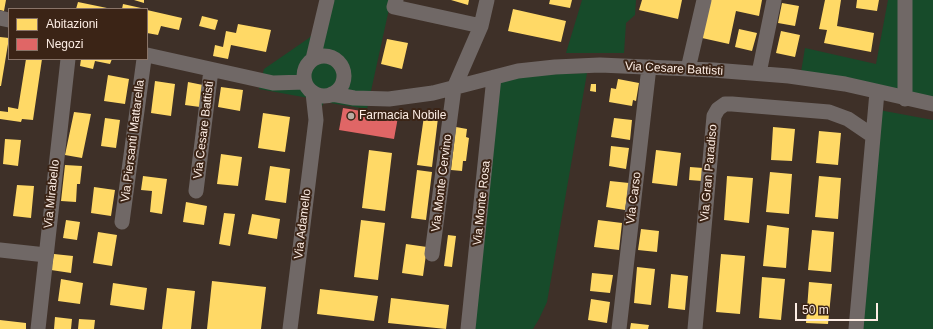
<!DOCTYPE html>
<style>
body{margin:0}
#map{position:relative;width:933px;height:329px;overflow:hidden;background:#3e3028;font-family:Arial,sans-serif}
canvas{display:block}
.legend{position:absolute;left:8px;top:8px;width:140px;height:52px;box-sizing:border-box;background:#3b2416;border:1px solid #897468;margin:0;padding:5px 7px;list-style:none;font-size:12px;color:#fdede4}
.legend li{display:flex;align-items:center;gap:8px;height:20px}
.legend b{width:20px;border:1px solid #897468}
.scale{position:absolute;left:795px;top:303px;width:83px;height:18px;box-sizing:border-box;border:2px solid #fdede4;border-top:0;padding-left:5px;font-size:12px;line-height:14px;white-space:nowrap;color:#fdede4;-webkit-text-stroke:3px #3b2416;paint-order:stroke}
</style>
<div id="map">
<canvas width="933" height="329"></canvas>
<ul class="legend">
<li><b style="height:11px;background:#ffd966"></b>Abitazioni</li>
<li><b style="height:11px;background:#e06666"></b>Negozi</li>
</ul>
<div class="scale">50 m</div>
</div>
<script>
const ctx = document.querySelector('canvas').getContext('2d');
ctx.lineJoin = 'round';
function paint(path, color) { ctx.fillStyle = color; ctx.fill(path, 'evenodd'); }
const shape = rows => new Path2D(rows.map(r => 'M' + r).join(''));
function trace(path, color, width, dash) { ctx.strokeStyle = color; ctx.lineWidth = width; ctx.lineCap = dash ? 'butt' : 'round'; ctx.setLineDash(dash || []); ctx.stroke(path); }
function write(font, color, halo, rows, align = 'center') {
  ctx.font = font + ' Arial,sans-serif'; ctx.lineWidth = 4; ctx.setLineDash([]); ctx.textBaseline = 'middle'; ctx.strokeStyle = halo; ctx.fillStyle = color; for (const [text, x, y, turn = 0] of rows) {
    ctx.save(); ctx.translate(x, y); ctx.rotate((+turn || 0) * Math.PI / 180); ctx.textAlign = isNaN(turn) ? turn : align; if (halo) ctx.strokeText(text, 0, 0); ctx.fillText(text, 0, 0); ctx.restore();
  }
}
const green = shape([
 [327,0,391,0,367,109,324,102,316,119,314,99,259,89,264,69,309,38,321,25],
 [582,0,636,0,635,15,626,23,624,53,566,53],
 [888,0,933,0,933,104,800,78,805,48,876,64],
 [587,73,547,302,539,319,533,329,468,329,499,81,530,75],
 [879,110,933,120,933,329,859,329]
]);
const homes = shape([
 [0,0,6,0,4,11,0,10],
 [134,0,144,0,144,3],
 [451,0,469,0,468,5],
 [550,0,572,0,570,8,549,4],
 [642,0,682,0,678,19,639,10],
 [710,0,762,0,759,16,736,11,729,44,702,38],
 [825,0,841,0,837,26,874,33,871,52,824,43,827,30,819,29],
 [857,0,879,0,877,11,856,8],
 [78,2,107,8,106,9,76,9],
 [782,3,799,6,795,26,778,23],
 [123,4,141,8,141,9,122,9],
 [513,9,566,21,561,42,508,31],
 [147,10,182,18,179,30,161,26,158,35,147,33],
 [202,16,218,20,215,30,199,26],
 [238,24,271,30,266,52,231,45,228,59,213,56,215,45,223,47,226,31,236,33],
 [739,29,757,33,752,51,735,47],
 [781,31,800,35,795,57,776,53],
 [0,37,9,38,1,86,0,86],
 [387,39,408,43,402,69,381,64],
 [26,59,42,59,33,120,22,119,21,122,0,119,0,111,8,112,8,107,18,109],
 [81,59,112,59,110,64,95,61,93,69,80,66],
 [108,75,129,79,125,104,104,101],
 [618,79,639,83,636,101,633,100,632,106,609,102,611,88,616,89],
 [155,81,175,84,171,116,151,113],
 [188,82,203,85,200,107,185,105],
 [591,84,596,84,596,92,590,91],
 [221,87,243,90,240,111,218,107],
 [74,112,91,114,82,158,65,155],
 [263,113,290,117,285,152,258,148],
 [424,116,438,118,432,167,417,165],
 [105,118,120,120,116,148,101,146],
 [614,118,632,120,630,140,611,137],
 [456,127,467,129,466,137,469,138,466,161,463,161,462,171,451,170],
 [773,127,795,129,792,161,771,160],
 [819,131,841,133,838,165,816,163],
 [5,139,21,140,18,166,3,164],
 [611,146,629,148,626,169,609,166],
 [369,150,392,153,385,211,362,208],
 [656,150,681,153,677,186,652,183],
 [221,154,242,157,238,186,217,184],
 [65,165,82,166,80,184,77,184,76,202,61,201],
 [270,166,290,169,286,203,265,200],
 [690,167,703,168,702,181,689,180],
 [417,170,432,172,426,220,411,218],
 [770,172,792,174,789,214,766,212],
 [143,176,167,179,162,214,150,212,152,191,141,190],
 [727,176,753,178,749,223,724,220],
 [819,176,841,178,838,219,815,217],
 [610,181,629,183,625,210,606,207],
 [17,185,34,186,31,218,13,216],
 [94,187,115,190,111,216,91,213],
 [186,202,207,206,204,225,183,222],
 [224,213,235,214,230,246,219,244],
 [252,214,280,219,277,239,248,234],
 [66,220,80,222,77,240,63,238],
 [361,220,385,223,378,280,354,277],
 [598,220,622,223,619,250,594,247],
 [767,225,789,228,786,268,763,266],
 [641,229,659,231,657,252,638,250],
 [812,230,834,232,831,272,808,270],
 [98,232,117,235,112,266,93,263],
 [448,235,456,236,452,267,444,266],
 [406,244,427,247,423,276,402,273],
 [54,254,73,256,71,273,51,270],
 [721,254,745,256,740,314,716,312],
 [637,267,655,269,651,305,634,303],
 [592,273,613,275,610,293,590,291],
 [671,274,688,276,685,310,668,308],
 [762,277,785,279,781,320,759,318],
 [61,279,83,283,80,304,58,301],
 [212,281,266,287,261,329,207,329],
 [809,282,832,284,828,324,806,323],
 [113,283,147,288,144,310,110,305],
 [167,288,195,291,191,329,162,329],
 [320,289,378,296,374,321,317,314],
 [391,298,449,305,446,329,388,323],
 [591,299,610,302,607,323,588,320],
 [55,317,72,319,71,329,54,329],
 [79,319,95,320,94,329,78,329],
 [0,320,26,323,26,329,0,329],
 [631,323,649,325,648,329,630,329]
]);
const shops = shape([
 [343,108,398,117,394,139,339,130]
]);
const minor = shape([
 [396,0,394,7,481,26],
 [0,18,9,20],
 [147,55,273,83,305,82],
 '304 76a20 20 0 1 1 40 0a20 20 0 1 1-40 0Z',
 [313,59,327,0],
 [688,69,704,0],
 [759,73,774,0],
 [332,94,354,98,389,99,433,93,518,71,555,67,600,65,713,70,789,76,845,84,933,104],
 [905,99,905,0],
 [196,191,211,70],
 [122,222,144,59],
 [0,250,46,255],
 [432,254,454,88,481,26,487,0],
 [38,329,68,59],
 [290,329,316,120,313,93],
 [468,329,494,77],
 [619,329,649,67],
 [695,329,714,116,718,109,725,104,732,104,829,112,848,119,873,136],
 [856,329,877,92]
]);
const markers = [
 [351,116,4,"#baaba2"]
];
const streetNames = [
 ["Via Cesare Battisti",674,69,3],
 ["Via Cesare Battisti",204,130,-83],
 ["Via Piersanti Mattarella",133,141,-83],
 ["Via Gran Paradiso",709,173,-85],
 ["Via Monte Cervino",442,183,-83],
 ["Via Mirabello",52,194,-84],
 ["Via Carso",634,198,-83],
 ["Via Monte Rosa",482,203,-84],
 ["Via Adamello",303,224,-83]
];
const poiNames = [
 ["Farmacia Nobile",359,116]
];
paint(green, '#174b2a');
paint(homes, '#ffd966');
paint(shops, '#e06666');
trace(minor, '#706866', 15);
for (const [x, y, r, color] of markers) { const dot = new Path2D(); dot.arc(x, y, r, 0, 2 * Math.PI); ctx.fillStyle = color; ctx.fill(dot); trace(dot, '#3b2416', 1.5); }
write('12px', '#fdede4', '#3b2416', streetNames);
write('12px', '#fdede4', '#3b2416', poiNames, 'left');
</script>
